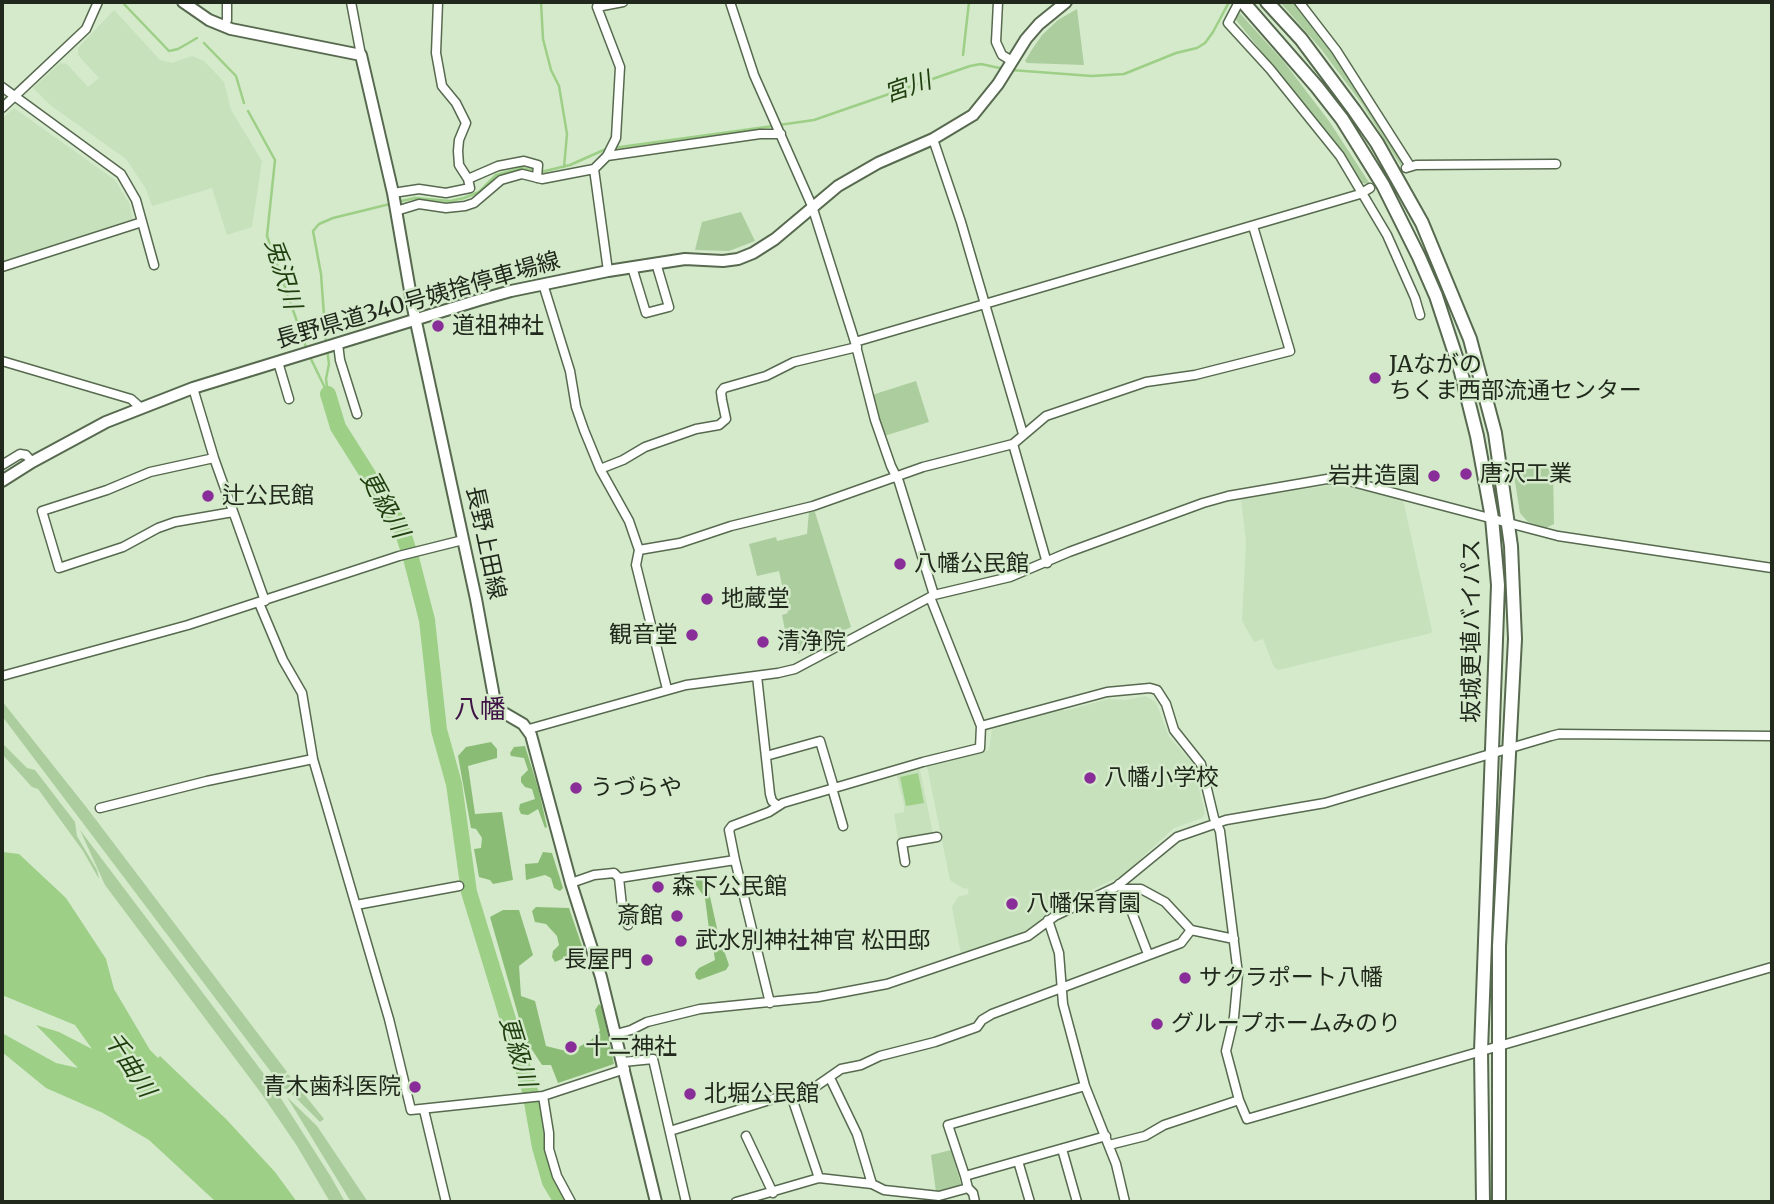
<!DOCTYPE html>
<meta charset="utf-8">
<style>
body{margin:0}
#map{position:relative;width:1774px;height:1204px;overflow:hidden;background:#d4eacb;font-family:Merriweather,serif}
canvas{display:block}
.frame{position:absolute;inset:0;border:4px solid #21291d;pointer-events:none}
</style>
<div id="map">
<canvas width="1774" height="1204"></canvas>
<div class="frame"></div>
</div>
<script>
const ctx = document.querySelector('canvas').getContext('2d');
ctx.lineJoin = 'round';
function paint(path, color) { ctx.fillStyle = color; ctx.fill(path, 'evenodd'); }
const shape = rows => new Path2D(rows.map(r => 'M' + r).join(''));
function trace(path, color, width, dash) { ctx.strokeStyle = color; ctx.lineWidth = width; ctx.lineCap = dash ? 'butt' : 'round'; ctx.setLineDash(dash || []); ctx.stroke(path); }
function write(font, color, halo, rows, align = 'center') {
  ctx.font = font + ' Merriweather,"Noto Sans JP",serif'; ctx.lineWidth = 5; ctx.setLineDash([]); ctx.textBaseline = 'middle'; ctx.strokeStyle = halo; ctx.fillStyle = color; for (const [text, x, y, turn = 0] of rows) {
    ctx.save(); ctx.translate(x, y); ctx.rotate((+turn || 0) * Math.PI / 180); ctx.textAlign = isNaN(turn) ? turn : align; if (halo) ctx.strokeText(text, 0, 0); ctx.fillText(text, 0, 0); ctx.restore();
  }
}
const built = shape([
 [114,10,160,60,172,63,192,56,204,61,224,82,231,110,262,161,252,227,227,235,212,188,152,206,146,189,126,159,50,105,33,88,60,63,67,64,88,87,99,78,78,55,78,48],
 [14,108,115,180,129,203,133,219,2,262,2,119],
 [1332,485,1345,485,1403,500,1432,631,1431,633,1278,670,1274,667,1263,639,1254,642,1242,621,1246,542,1241,499],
 [1145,696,1156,702,1169,737,1193,764,1205,813,1202,818,1174,828,1123,875,1076,897,1077,901,1048,914,1024,933,961,954,952,907,958,897,969,894,967,888,964,889,950,880,927,766,929,763,989,750,992,728,1063,708,1064,711,1109,699,1126,700],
 [919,765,933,834,898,839,894,814,904,812,904,805,896,772]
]);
const green = shape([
 [1280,2,1293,2,1332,52,1402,162,1401,166,1362,104,1321,49],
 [1077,9,1084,65,1027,63,1025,61,1031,51,1042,35,1058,20],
 [1237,10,1284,62,1329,121,1370,184,1361,183,1342,151,1236,20],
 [741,212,755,241,729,251,695,250,702,222],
 [916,381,929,422,884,436,872,395],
 [1553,468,1554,524,1546,528,1528,522,1520,513,1513,469],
 [814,509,851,627,798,654,796,643,788,645,782,615,788,613,779,571,757,576,749,544,776,537,777,541,807,534,809,511],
 [2,701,87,808,287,1072,277,1080,2,716],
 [2,743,27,768,35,770,75,822,77,836,97,870,99,879,83,851,38,789,32,787,2,754],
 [80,830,273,1086,331,1177,345,1202,330,1202,297,1146,261,1093,105,885],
 [288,1074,324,1119,320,1122,288,1090,282,1087,279,1082],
 [287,1097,317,1126,368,1202,351,1202],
 [951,1150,961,1184,959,1187,945,1192,936,1192,931,1155]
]);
const forest = shape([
 [491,742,497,749,497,758,468,766,475,814,502,812,513,880,493,884,490,880,479,877,474,849,481,848,482,838,476,829,471,828,458,756,466,747],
 [525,746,539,791,547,827,545,828,538,809,528,815,521,814,519,809,520,804,535,799,532,789,525,787,521,782,521,777,528,770,524,758,511,756,510,753,514,747],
 [543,852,552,853,563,888,560,891,554,888,551,878,545,875,526,880,525,864,538,863],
 [705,874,718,933,714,939,710,937,705,898,693,881,693,877],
 [536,907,569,908,582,946,582,950,555,962,552,957,553,951,559,945,557,936,546,924,535,922,532,911],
 [503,910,519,910,533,955,519,966,521,996,535,1001,546,1046,570,1052,591,1040,600,1031,595,1010,599,1004,602,1007,614,1064,558,1083,551,1065,542,1065,525,1039,490,917],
 [715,946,723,948,729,965,726,970,699,980,696,978,695,973,699,968,715,960,713,947]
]);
const water = shape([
 [918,773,924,803,906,806,900,777],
 [2,852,19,854,66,898,106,959,114,989,150,1050,158,1058,160,1056,226,1119,275,1172,297,1202,216,1202,149,1140,103,1113,46,1088,2,1052,2,1033,56,1063,78,1068,36,1025,59,1032,92,1049,75,1025,2,995]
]);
const stream = shape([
 [541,2,543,39,551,70,559,86,567,134,564,167],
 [124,4,169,51,178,49,197,38],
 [204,43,236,76,244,103],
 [963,55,969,2],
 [1011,70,1092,76,1124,74,1176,53,1197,48,1205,43,1213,32,1229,2],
 [248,111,275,160,267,236,307,350],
 [779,125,814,120,970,66,981,64,1004,69],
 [613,148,773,126],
 [541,172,570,165,606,149],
 [397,202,415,198,450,201,464,198,479,192,496,175,522,168,534,171],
 [326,343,321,274,313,231,319,224,333,218,390,204],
 [327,349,329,364,326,379,328,394],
 [310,357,327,392]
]);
const river = shape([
 [328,394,338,427,401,527,411,558,427,620,439,730,454,784,469,892,530,1091,540,1147,550,1182,562,1202]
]);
const minor = shape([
 [351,2,361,55],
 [730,2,754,75,812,206,855,342,875,420,891,466,899,482,934,595],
 [998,2,996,42,1002,55,1012,61],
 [1239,2,1228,23,1270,69,1340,156,1387,235,1415,298,1420,315],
 [1299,2,1336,50,1410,166],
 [224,26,227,20,227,2],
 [2,87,121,174,136,200,154,265],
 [2,108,86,29,98,2],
 [933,139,961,222,1023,434],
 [607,156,760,134,781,134],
 [1406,168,1416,165,1556,164],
 [468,179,498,166,524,161,538,165,537,178],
 [393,193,419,189,446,193,470,188,468,179,459,165,458,151,459,140,466,123,456,103,442,86,436,53,438,2],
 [396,211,419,204,446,208,465,206,474,203,501,180,522,174,542,179,594,169],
 [2,267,142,222],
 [632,267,646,313,669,307,656,263],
 [608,271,594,169,607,156,616,138,620,67,597,7,623,2],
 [543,284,570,371,576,407,584,430,600,469,629,521,639,550,636,565,667,689],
 [855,342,1360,194,1370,188],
 [338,344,340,360,357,414],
 [2,361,131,399,141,408],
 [278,362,289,399],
 [193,388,214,458,265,601],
 [1013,444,1047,563],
 [214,458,150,472,107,490,42,511,59,568,123,547,158,528,175,522,233,512],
 [2,465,20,454,26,455,32,462],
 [600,469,623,460,645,447,696,429,719,425,726,419,722,400,721,392,724,388,766,376,794,362,857,347],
 [639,550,680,543,731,526,813,506,923,467,1013,444,1046,416,1146,382,1195,375,1290,351,1253,226],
 [259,603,283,660,302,693,313,759,389,1019,411,1110,543,1096,625,1069],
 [2,676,188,625,399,556,463,540],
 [757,676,770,794,772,801,778,806],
 [981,726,1107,692,1150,688,1157,690,1166,704,1174,730,1201,764,1214,818,1220,831,1238,974,1234,1017,1226,1051,1239,1100,1247,1119,1772,967],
 [529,729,686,685,778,673,795,669,934,595,1010,577,1069,552,1203,503,1228,496,1327,479,1345,480,1558,536,1772,568],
 [766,756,820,741,834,788],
 [832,788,843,826],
 [100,808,207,781,313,759],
 [735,860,770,1003],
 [905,862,902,843,937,837],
 [619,878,622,906,628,925],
 [571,883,594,875,614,873,619,878,735,860,729,830,732,826,769,812,783,803,923,762,980,748,981,726,930,597],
 [1119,884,1123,889,1141,889,1165,902,1191,930,1234,939],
 [1123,889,1148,954],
 [356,905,459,886],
 [1048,920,1059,953,1063,1004,1085,1086,1116,1164,1125,1202],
 [616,1034,631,1030,647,1022,700,1009,818,997,887,984,1028,936,1055,916,1116,887,1177,837,1226,820,1325,803,1551,736,1559,734,1772,736],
 [623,1062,653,1059,686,1202],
 [830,1078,857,1134,872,1184],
 [790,1092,819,1178],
 [543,1096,549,1133,549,1149,557,1176,571,1202],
 [424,1110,446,1202],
 [670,1131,818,1085,841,1069,861,1065,880,1056,935,1042,977,1027,982,1020,992,1014,1181,943,1191,930],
 [746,1136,773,1193],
 [1109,1145,1145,1136,1164,1125,1239,1100],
 [1062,1149,1077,1202],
 [1018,1161,1030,1202],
 [965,1176,948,1125,1085,1086],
 [968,1188,973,1193,975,1202],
 [736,1202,819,1178,872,1184,884,1190,939,1196,968,1188,965,1176,1106,1136]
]);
const major = shape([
 [183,2,209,20,231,29,361,55,393,193,413,308,476,599,494,697,499,710,523,724,531,735,571,883,601,977,656,1202],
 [2,481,32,462,106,422,193,388,479,300,511,291,608,271,685,259,723,261,738,259,753,253,775,239,838,186,878,163,933,139,973,115,998,84,1026,39,1039,24,1066,2]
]);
const highway = shape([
 [1243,2,1317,87,1342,119,1383,185,1419,257,1436,296,1461,372,1477,436,1492,518,1498,585,1481,1051,1483,1202],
 [1267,2,1301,39,1354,110,1377,143,1422,223,1470,339,1495,433,1511,546,1515,639,1499,946,1499,1202]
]);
const markers = [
 [438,326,7,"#892d98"],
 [1375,378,7,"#892d98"],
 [1466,474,7,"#892d98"],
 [1434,476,7,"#892d98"],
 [208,496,7,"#892d98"],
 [900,564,7,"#892d98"],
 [707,599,7,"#892d98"],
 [692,635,7,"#892d98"],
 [763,642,7,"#892d98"],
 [1090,778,7,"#892d98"],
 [576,788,7,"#892d98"],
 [658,887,7,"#892d98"],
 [1012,904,7,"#892d98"],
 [677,916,7,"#892d98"],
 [681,941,7,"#892d98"],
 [647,960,7,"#892d98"],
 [1185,978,7,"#892d98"],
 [1157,1024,7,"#892d98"],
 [571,1047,7,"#892d98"],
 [415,1087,7,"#892d98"],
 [690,1094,7,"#892d98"]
];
const streetNames = [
 ["長野県道340号姨捨停車場線",418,301,-16],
 ["長野上田線",485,543,78],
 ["坂城更埴バイパス",1472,631,-90]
];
const poiNames = [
 ["道祖神社",452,326],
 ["JAながの",1389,365],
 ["ちくま西部流通センター",1389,391],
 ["唐沢工業",1480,474],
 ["岩井造園",1420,476,"right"],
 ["辻公民館",222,496],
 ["八幡公民館",914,564],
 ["地蔵堂",721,599],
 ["観音堂",678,635,"right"],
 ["清浄院",777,642],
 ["八幡小学校",1104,778],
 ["うづらや",590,788],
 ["森下公民館",672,887],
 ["八幡保育園",1026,904],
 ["斎館",663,916,"right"],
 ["武水別神社神官 松田邸",695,941],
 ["長屋門",633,960,"right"],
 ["サクラポート八幡",1199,978],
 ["グループホームみのり",1171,1024],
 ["十二神社",585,1047],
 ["青木歯科医院",401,1087,"right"],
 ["北堀公民館",704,1094]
];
const waterNames = [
 ["宮川",908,88,-19],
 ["兎沢川",282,274,73],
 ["更級川",384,505,61],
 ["更級川",517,1052,73],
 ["千曲川",129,1065,57]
];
const quarterNames = [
 ["八幡",480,711]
];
paint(built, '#c6e1bb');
paint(green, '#accd9e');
paint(forest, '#8abc75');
paint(water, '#9dcf87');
trace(stream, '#9dcf87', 2.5);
trace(river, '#9dcf87', 16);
trace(minor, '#576a4f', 11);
trace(major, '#576a4f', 14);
trace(highway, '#576a4f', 16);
trace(minor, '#fff', 8);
trace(major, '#fff', 10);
trace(highway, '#fff', 12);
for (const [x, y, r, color] of markers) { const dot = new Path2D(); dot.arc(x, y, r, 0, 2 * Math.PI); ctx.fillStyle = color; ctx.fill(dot); trace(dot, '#d4eacb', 2.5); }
write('23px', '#21291d', '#d4eacb', streetNames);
write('23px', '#21291d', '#d4eacb', poiNames, 'left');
write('italic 24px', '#1f3f0e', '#d4eacb', waterNames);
write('26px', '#401447', '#d4eacb', quarterNames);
</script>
